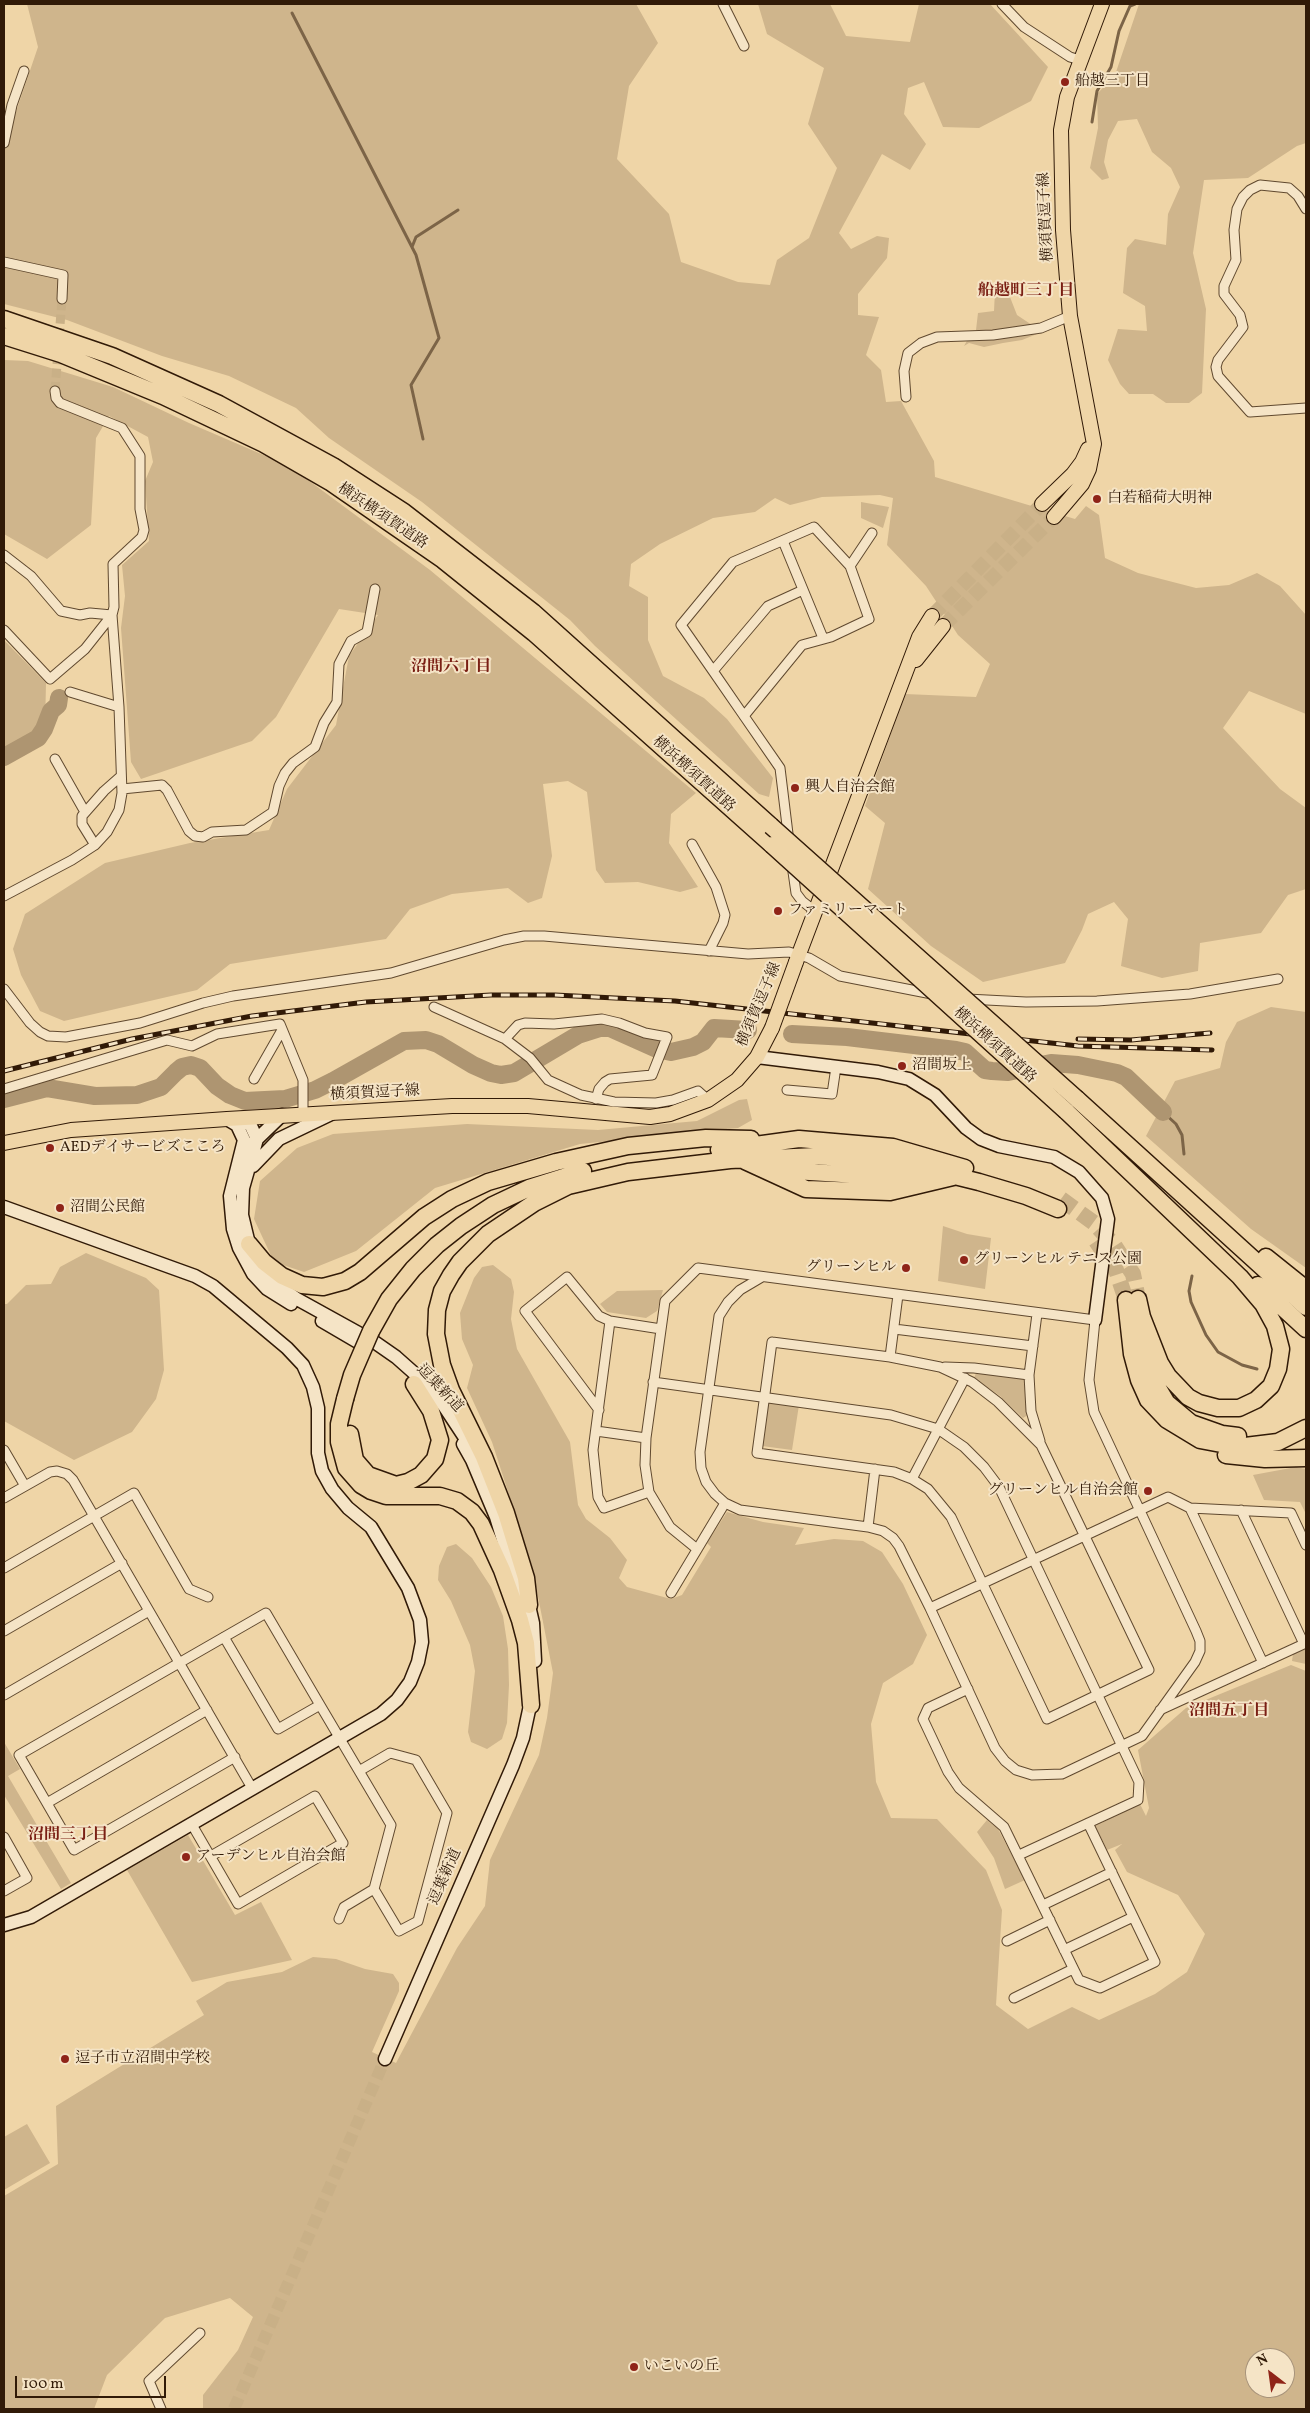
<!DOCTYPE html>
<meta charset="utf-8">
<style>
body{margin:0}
#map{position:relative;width:1310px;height:2413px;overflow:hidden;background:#efd5a7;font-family:Vollkorn,serif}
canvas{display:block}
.frame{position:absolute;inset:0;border:5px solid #311a07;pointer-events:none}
.north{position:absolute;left:1245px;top:2348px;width:50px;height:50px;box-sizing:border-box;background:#f5e4c6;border:1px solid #a7937a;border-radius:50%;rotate:330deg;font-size:14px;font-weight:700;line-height:20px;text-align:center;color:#311a07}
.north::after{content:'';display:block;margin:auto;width:18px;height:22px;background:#8f2418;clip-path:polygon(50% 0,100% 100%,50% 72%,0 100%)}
.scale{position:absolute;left:15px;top:2376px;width:151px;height:22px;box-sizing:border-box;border:2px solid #311a07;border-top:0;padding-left:6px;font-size:15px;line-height:18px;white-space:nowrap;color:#311a07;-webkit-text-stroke:4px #f5e4c6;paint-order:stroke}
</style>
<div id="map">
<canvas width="1310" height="2413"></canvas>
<div class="frame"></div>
<div class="north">N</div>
<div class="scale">100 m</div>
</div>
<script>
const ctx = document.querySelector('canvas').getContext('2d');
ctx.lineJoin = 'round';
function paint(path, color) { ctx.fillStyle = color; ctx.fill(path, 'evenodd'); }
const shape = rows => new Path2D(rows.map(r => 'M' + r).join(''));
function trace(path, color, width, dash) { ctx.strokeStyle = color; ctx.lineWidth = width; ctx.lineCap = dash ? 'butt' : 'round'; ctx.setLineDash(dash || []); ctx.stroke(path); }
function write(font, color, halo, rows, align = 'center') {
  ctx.font = font + ' Vollkorn,"Noto Serif JP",serif'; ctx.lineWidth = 4; ctx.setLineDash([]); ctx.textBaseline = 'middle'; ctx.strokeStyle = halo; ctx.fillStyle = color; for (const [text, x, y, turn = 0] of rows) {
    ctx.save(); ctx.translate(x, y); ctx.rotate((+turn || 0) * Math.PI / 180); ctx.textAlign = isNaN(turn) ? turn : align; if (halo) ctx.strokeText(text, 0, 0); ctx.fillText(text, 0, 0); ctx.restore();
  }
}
const green = shape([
 [27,4,636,4,658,43,629,86,617,159,669,214,681,262,738,282,770,285,777,260,809,238,837,168,808,124,824,68,767,34,758,4,830,4,846,36,910,42,919,4,990,4,1048,67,1031,101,979,128,943,127,924,82,908,88,904,114,926,144,910,170,882,154,839,233,851,249,877,236,889,238,887,258,858,294,858,315,879,317,866,355,881,370,886,402,901,401,934,461,935,477,1075,519,1086,506,1099,515,1105,558,1138,573,1196,588,1229,585,1257,573,1280,586,1306,615,1306,714,1249,691,1223,728,1280,789,1306,808,1306,889,1288,895,1261,933,1200,943,1198,971,1162,978,1121,966,1128,919,1114,902,1088,914,1082,930,1065,963,983,982,931,946,868,889,885,823,865,806,905,694,976,697,990,664,958,635,926,586,887,545,893,498,880,495,822,497,790,505,775,498,755,512,713,518,660,544,631,564,629,586,648,597,648,640,663,676,704,698,727,719,773,778,769,797,759,794,595,646,570,620,422,502,329,438,296,408,229,376,162,356,67,320,4,304,4,147,38,47],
 [1139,4,1306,4,1306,143,1297,146,1248,178,1204,180,1193,253,1206,309,1202,393,1189,403,1166,403,1153,394,1129,394,1120,384,1108,360,1118,329,1147,331,1145,306,1123,293,1127,248,1135,239,1166,245,1168,214,1180,187,1171,168,1152,152,1137,119,1118,121,1108,140,1104,162,1109,178,1102,180,1090,168,1098,128,1097,94,1115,75],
 [995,291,1008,292,1017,315,1032,325,991,331,976,330,978,313,994,311],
 [1042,332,1022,340,1003,343,984,347,969,343,964,346,968,339,1016,337],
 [4,360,28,361,113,387,189,423,289,466,430,570,696,793,671,814,669,843,698,887,680,892,638,882,605,883,596,870,587,792,568,781,543,784,552,856,542,898,528,903,508,888,452,894,410,909,386,939,230,964,197,990,64,1021,40,1011,21,975,13,949,25,914,105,863,190,843,269,830,287,789,336,725,349,656,378,615,339,609,276,717,252,741,141,779,131,762,121,628,125,596,122,565,149,541,145,481,153,462,148,437,109,416,96,438,91,525,47,559,4,534],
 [861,502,889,507,883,528,861,518],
 [4,640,46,683,45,728,8,758,4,769],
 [1271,1007,1306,1012,1306,1268,1251,1229,1146,1136,1175,1081,1220,1068,1226,1042,1237,1022],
 [747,1099,752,1120,738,1128,580,1144,435,1188,356,1251,304,1272,274,1262,254,1219,260,1181,297,1148,333,1134,467,1124,598,1130,697,1121,739,1100],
 [943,1226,967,1234,991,1238,985,1289,938,1281],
 [86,1253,146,1278,159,1290,164,1370,156,1399,132,1432,74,1460,4,1421,4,1304,7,1304,26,1285,51,1284,60,1267],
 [493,1265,511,1279,514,1292,511,1319,517,1349,570,1442,578,1505,586,1519,610,1538,627,1560,619,1578,627,1587,671,1599,682,1595,711,1547,707,1543,727,1512,763,1522,804,1528,795,1545,834,1539,863,1541,882,1552,903,1584,927,1635,913,1664,883,1683,871,1724,876,1782,891,1818,937,1819,986,1870,1002,1910,996,2005,1028,2029,1072,2007,1099,2020,1155,1994,1187,1972,1205,1934,1178,1895,1127,1872,1115,1850,1122,1844,1107,1850,1095,1826,1140,1804,1146,1816,1149,1808,1138,1750,1186,1708,1291,1665,1306,1671,1306,2409,203,2409,203,2395,238,2350,253,2317,230,2298,165,2318,107,2375,94,2409,4,2409,4,2196,58,2164,56,2106,204,2015,196,2001,227,1982,282,1972,313,1957,336,1959,365,1969,393,1974,399,1983,399,1991,372,2052,396,2063,457,1948,485,1906,490,1860,539,1755,547,1718,553,1673,532,1566,492,1442,467,1388,473,1365,462,1339,460,1313,474,1278,482,1267],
 [1255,2358,1285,2358,1285,2388,1255,2388],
 [663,1290,657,1311,646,1318,607,1312,600,1304,617,1291],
 [976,1373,1025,1378,1025,1399,1028,1415,1023,1418,1000,1396,974,1378],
 [769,1401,799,1405,792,1450,762,1446],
 [1296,1467,1306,1469,1306,1514,1300,1502,1264,1500,1253,1475],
 [456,1544,472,1558,491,1587,503,1616,508,1649,509,1685,507,1723,502,1739,487,1749,471,1742,468,1732,475,1671,470,1645,451,1601,438,1580,439,1566,447,1547],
 [1306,1649,1306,1664,1292,1661,1293,1654],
 [4,1742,20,1769,8,1776,71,1883,61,1889,4,1795],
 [987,1820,998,1829,1025,1880,1005,1889,994,1858,977,1832],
 [188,1835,235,1915,261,1902,292,1960,192,1982,127,1870],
 [27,2124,50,2163,4,2190,4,2137]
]);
const stream = shape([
 [292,13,416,255,439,338,411,385,423,439],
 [1092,122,1097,91,1111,67,1119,31,1130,6,1135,4],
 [412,247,416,237,458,210],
 [1163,1112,1176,1124,1182,1135,1184,1154],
 [1192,1276,1189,1291,1191,1302,1206,1335,1218,1352,1242,1365,1257,1369]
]);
const river = shape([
 [4,757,38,738,44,729,51,711,58,705,59,698],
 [792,1034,847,1037,956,1050,965,1052,985,1070,992,1071,1008,1072,1051,1063,1078,1065,1117,1073,1126,1077,1163,1112],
 [4,1099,47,1088,95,1096,137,1095,161,1087,176,1072,182,1067,191,1065,200,1068,217,1086,230,1095,245,1101,285,1099,315,1090,333,1081,404,1041,426,1040,438,1044,473,1065,491,1073,501,1075,514,1073,578,1035,600,1028,610,1028,657,1049,671,1052,693,1047,703,1042,714,1028,748,1030]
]);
const streetTunnel = shape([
 [55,391,62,299]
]);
const secondaryTunnel = shape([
 [234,2409,385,2059]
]);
const primaryTunnel = shape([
 [932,616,1042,504],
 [943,626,1054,517]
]);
const highwayTunnel = shape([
 [1061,1199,1094,1223,1114,1245,1133,1274,1138,1299],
 [1096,1241,1116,1270,1126,1300]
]);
const street = shape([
 [723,4,744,46],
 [1002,4,1024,27,1070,57,1080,60],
 [4,143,12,105,24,71],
 [1306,209,1298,196,1289,188,1260,185,1250,190,1243,197,1237,209,1234,230,1236,260,1224,286,1224,294,1240,315,1243,327,1218,360,1216,367,1218,376,1250,412,1306,408],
 [4,262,63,275,62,299],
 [906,397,904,371,908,353,921,343,937,337,993,335,1041,328,1070,316],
 [783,541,823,638],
 [4,555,31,576,61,611,80,615,90,613,112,615],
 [850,566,872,533],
 [4,630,50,679,85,649,112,615],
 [713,671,768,606,803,590],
 [70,692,119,707],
 [744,716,802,645,831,637,869,619,850,566,814,527,733,562,681,625,713,671,744,716,780,768,789,842],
 [55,759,85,812],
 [122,789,162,785,167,790,189,831,195,836,203,837,212,832,246,830,273,812,279,786,285,773,293,763,315,747,324,723,337,702,339,664,351,641,367,632,375,589],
 [692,844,716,887,725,915,723,923,709,951],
 [95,845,82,824,82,816,104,791,121,776],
 [792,865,796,893,802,901,816,912],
 [4,896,72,860,95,845,107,832,119,810,122,793,119,707,112,615,114,607,113,564,142,537,144,530,140,509,140,456,122,428,60,403,56,398,55,391],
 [4,989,30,1023,40,1032,48,1036,66,1037,140,1023,203,1003,233,996,391,973,504,940,524,936,544,936,748,954,789,952,809,958,840,976,932,994],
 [967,999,1026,1002,1097,1001,1190,994,1278,979],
 [434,1007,505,1039,530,1058,548,1080,581,1095,614,1102,656,1103,673,1100,698,1091,708,1100],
 [505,1039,518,1025,525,1023,554,1024,602,1019,619,1023,645,1033,667,1037,652,1075,610,1079,605,1082,599,1089,596,1099],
 [254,1079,282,1030],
 [4,1089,167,1040,192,1046,217,1034,280,1024,303,1080,303,1114],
 [787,1090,832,1094,836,1067],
 [1037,1314,1029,1375,1031,1411,1040,1441],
 [610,1321,593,1450,598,1497,604,1508,649,1492],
 [894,1329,1033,1346],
 [772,1342,890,1357,940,1367,972,1382,998,1402,1041,1445,1149,1670,1047,1719,951,1517,928,1489,912,1479,894,1472,757,1453,772,1342],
 [890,1357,898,1295],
 [945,1367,974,1368,1029,1375],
 [653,1382,891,1415,938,1429,964,1447,984,1467,999,1487,1139,1782,1138,1800,1019,1855],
 [599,1410,525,1311,567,1277,599,1316,610,1321,661,1329],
 [596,1431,646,1438],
 [4,1450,25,1486],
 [912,1479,965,1378],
 [4,1498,50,1472,57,1471,67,1474,73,1480,252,1788],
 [1190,1508,1263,1663],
 [1241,1510,1304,1644],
 [868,1527,875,1469],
 [697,1549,670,1527,649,1492,645,1465,646,1438,665,1301,698,1268,1095,1320,1089,1380,1094,1412,1196,1631,1200,1641,1200,1651,1195,1662,1142,1736,1062,1774,1032,1775,1016,1770,1005,1761,995,1748,930,1608,899,1546,893,1538,883,1531,868,1527,740,1510,725,1503,715,1494,706,1482,701,1468,700,1452,719,1316,728,1302,740,1290,762,1277],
 [4,1568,134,1493,189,1589,208,1597],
 [671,1593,725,1503],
 [930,1608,1168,1497,1190,1508,1291,1513,1306,1545],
 [4,1631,122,1563],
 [224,1637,278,1729,320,1705],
 [968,1689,928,1708,923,1719,948,1772,959,1788,1004,1827,1079,1980,1100,1988,1155,1962,1088,1823],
 [4,1695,149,1611],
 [1160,1710,1306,1643],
 [235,1757,74,1850,19,1755,266,1613,320,1705,359,1771,391,1825,374,1889,399,1931,418,1921,447,1813,416,1760,390,1753,359,1771],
 [47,1803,207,1710],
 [191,1823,238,1904,343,1843,315,1796,211,1856],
 [4,1837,27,1878,4,1891],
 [1043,1905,1112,1872],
 [339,1919,344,1907,374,1889],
 [1007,1941,1050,1920],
 [1064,1950,1133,1917],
 [1014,1998,1073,1969],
 [161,2409,149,2381,200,2333]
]);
const secondary = shape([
 [757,1057,878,1072,909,1079,935,1095,966,1128,981,1139,999,1146,1054,1157,1079,1172,1102,1198,1108,1219,1095,1320],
 [243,1118,251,1126,257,1139,243,1188,242,1215,249,1244,261,1268,272,1281,297,1299,373,1341,396,1357,414,1373,444,1406,473,1450],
 [227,1119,237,1125,244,1140,230,1196,233,1229,239,1248,253,1274,267,1289,291,1304],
 [252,1144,282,1115],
 [253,1166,279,1139,331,1114],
 [4,1207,195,1276,213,1286,287,1348,303,1365,313,1387,318,1408,318,1453,322,1471,332,1489,348,1508,371,1527,408,1588,420,1620,422,1642,418,1662,410,1682,397,1700,381,1714,31,1917,4,1925],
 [322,1321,363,1345],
 [463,1444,472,1460,496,1517,524,1608],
 [527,1597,533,1623,535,1661],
 [385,2059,513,1765,523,1738,532,1696]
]);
const primary = shape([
 [1042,504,1073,474,1082,462,1088,449],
 [1054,517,1082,484,1089,469,1094,444,1070,316,1063,230,1061,130,1067,97,1102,4],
 [916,660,943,626],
 [796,962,919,637,932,616],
 [4,1143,71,1130,227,1119,452,1106,528,1106,650,1117,670,1114,708,1100,737,1080,757,1057,772,1028]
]);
const highway = shape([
 [4,319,112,356,219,404,333,466,404,512,533,612,771,826],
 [4,336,61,354,163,396,264,444,330,482,443,560,534,633,772,845],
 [1077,1099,1306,1307],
 [1066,1111,1240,1277,1263,1304,1275,1326,1281,1349,1278,1369,1271,1386,1256,1400,1239,1408,1218,1408,1199,1403,1188,1397,1168,1376,1160,1363,1142,1317,1138,1299],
 [719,1150,799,1139,893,1147,965,1168],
 [745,1161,806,1189,890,1192,953,1177],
 [774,1165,794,1171,921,1179],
 [249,1244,264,1262,282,1276,302,1285,323,1287,345,1281,360,1272,424,1217,452,1199,488,1182,556,1162,628,1146,706,1138,751,1139],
 [1266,1257,1306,1289],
 [1258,1285,1306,1329],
 [1126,1300,1132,1354,1139,1380,1148,1400,1167,1420,1200,1440,1237,1447,1278,1442,1306,1428],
 [371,1331,389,1299,413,1269,437,1245,461,1226,493,1205,529,1188,583,1171],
 [1141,1332,1148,1371,1167,1403,1191,1423,1222,1434,1238,1436],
 [345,1399,339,1424,339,1442,346,1468,361,1485,371,1491,386,1496,440,1496,457,1501,472,1512,481,1524,502,1570,520,1620,526,1643,531,1705],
 [350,1434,355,1460,368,1475,396,1485,408,1482,421,1475,435,1459,440,1440,431,1411,414,1384],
 [1226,1455,1265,1459,1306,1458],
 [529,1605,526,1578,506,1513,484,1457,451,1390,442,1365,436,1334,437,1310,442,1291,451,1275,460,1262,488,1234,534,1203,568,1186,628,1172,730,1160,816,1156,902,1163,979,1182,1026,1196,1058,1209]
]);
const rail = shape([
 [1078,1039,1131,1040,1210,1033],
 [4,1071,132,1039,252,1016,366,1002,491,995,555,995,675,1001,1078,1046,1212,1050]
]);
const primaryBridge = shape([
 [772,1028,796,962]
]);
const highwayBridge = shape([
 [771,826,1077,1099],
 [772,845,1066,1111],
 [345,1399,352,1375,371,1331]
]);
const markers = [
 [1065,82,5,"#8f2418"],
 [1097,499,5,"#8f2418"],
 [795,788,5,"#8f2418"],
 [778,911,5,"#8f2418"],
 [902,1066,5,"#8f2418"],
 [50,1148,5,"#8f2418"],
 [60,1208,5,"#8f2418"],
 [964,1260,5,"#8f2418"],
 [906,1268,5,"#8f2418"],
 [1148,1491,5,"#8f2418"],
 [186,1857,5,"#8f2418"],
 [65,2059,5,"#8f2418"],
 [634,2367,5,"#8f2418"]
];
const poiNames = [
 ["船越三丁目",1075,82],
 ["白若稲荷大明神",1107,499],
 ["興人自治会館",805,788],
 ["ファミリーマート",788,911],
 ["沼間坂上",912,1066],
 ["AEDデイサービズこころ",60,1148],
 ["沼間公民館",70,1208],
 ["グリーンヒル テニス公園",974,1260],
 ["グリーンヒル",896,1268,"right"],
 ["グリーンヒル自治会館",1138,1491,"right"],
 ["アーデンヒル自治会館",196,1857],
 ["逗子市立沼間中学校",75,2059],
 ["いこいの丘",644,2367]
];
const streetNames = [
 ["横須賀逗子線",1047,217,-93],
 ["横浜横須賀道路",382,517,34],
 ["横浜横須賀道路",693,775,42],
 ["横須賀逗子線",760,1005,-67],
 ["横浜横須賀道路",994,1046,42],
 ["横須賀逗子線",375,1094,-3],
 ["逗葉新道",439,1389,47],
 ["逗葉新道",446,1877,-66]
];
const neighbourhoodNames = [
 ["船越町三丁目",1026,292],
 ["沼間六丁目",451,668],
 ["沼間五丁目",1229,1712],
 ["沼間三丁目",68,1836]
];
paint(green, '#cfb58c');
trace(stream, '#7c6447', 3);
trace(river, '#ae9571', 18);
trace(streetTunnel, '#c9b087', 9, [9, 4.5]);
trace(secondaryTunnel, '#c9b087', 12, [12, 6]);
trace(primaryTunnel, '#c9b087', 14, [14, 7]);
trace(highwayTunnel, '#c9b087', 16, [16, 8]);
trace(street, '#60492f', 11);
trace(secondary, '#311a07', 15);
trace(primary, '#311a07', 16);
trace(highway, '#311a07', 19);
trace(street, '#f5e4c6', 9);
trace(secondary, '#f5e4c6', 12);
trace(primary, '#efd5a7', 14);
trace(highway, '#efd5a7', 16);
trace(rail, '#311a07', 5);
trace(rail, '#f5e4c6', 3, [9]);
trace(primaryBridge, '#311a07', 16, []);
trace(highwayBridge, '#311a07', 19, []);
trace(primaryBridge, '#efd5a7', 14);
trace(highwayBridge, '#efd5a7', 16);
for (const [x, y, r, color] of markers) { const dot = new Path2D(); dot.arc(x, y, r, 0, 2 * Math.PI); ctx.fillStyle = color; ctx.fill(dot); trace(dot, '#f5e4c6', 2); }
write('15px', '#311a07', '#f5e4c6', poiNames, 'left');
write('15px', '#311a07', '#f5e4c6', streetNames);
write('bold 16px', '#7a1f14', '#f5e4c6', neighbourhoodNames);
</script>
